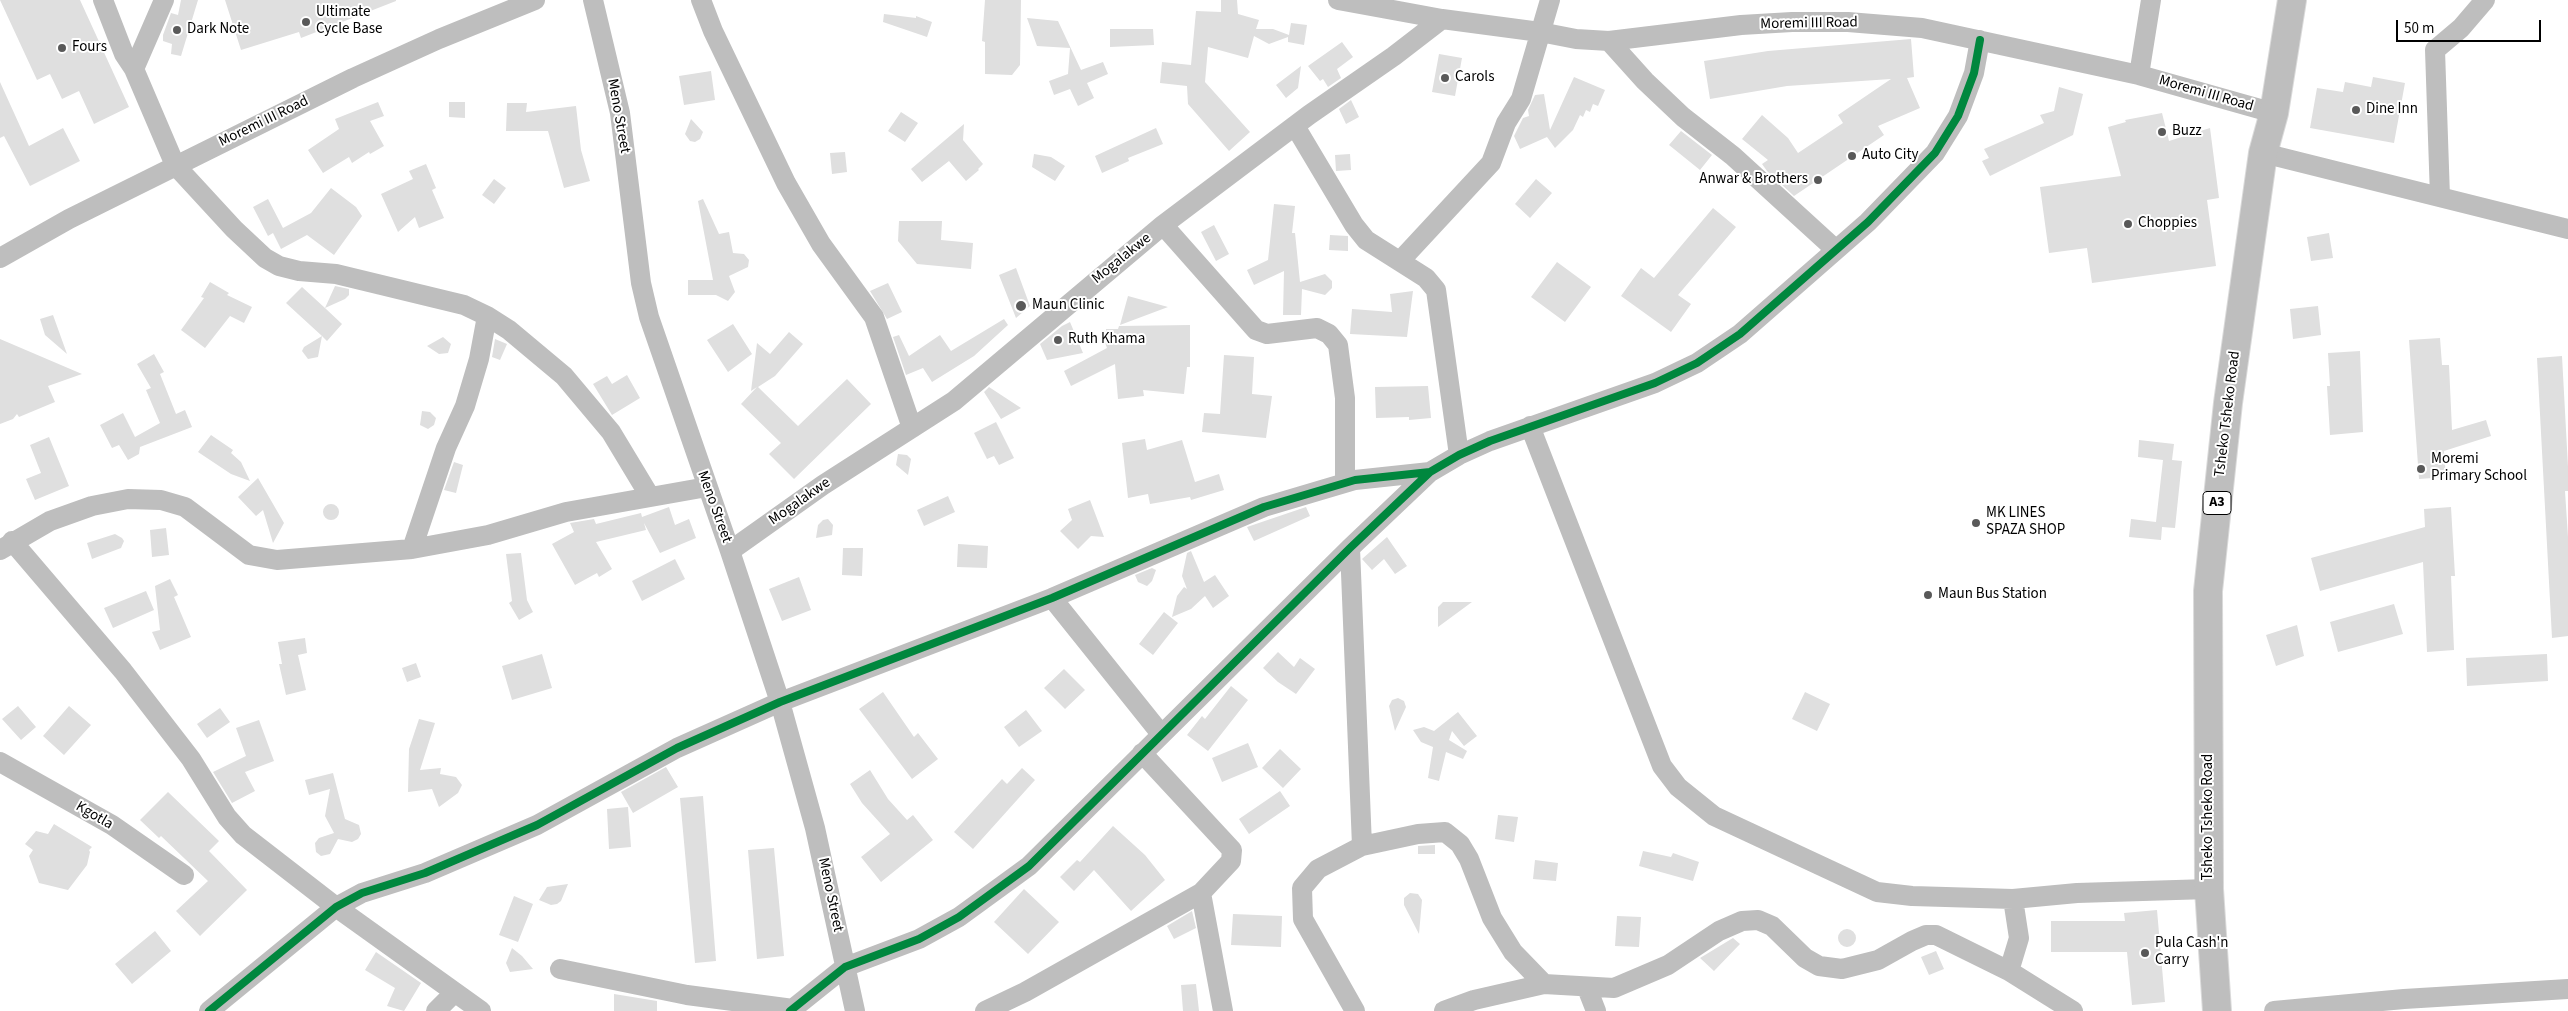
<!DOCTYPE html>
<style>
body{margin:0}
#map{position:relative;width:2568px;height:1011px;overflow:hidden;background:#fff;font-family:"Source Sans 3",sans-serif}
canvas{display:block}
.scale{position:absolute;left:2396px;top:20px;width:145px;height:22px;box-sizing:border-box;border:2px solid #000;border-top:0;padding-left:6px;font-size:15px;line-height:18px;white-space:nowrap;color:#000;-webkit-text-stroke:4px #fff;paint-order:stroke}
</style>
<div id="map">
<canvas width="2568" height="1011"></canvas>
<div class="scale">50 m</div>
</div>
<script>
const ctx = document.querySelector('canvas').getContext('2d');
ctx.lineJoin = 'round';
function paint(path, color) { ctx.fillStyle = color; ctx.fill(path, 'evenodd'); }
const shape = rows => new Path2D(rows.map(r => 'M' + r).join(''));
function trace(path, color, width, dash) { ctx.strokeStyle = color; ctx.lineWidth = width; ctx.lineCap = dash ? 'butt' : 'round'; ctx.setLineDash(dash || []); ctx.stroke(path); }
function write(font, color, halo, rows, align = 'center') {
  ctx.font = font + ' "Source Sans 3",sans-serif'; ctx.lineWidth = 4; ctx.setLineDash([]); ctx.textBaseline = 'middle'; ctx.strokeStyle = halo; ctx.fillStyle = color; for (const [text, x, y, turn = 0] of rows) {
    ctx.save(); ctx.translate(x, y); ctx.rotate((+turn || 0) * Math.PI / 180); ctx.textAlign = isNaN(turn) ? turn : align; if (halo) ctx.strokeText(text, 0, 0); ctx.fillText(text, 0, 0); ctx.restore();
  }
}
const building = shape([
 [0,0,80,0,129,107,94,124,79,91,62,99,50,74,37,80],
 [181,0,198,0,181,56,171,54,172,44,163,41,163,35,171,13,178,15],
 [225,0,396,0,396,1,301,38,299,32,241,50],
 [985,0,1021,0,1020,65,1012,75,985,74,985,42,982,41],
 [1221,0,1237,0,1238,14,1259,20,1256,29,1273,29,1289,35,1291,23,1307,25,1304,45,1288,42,1288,37,1269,44,1254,36,1248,58,1208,47,1205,82,1250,132,1229,151,1188,104,1187,86,1160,83,1162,62,1191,65,1196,11,1221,12],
 [884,14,916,18,916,16,932,22,927,37,883,22],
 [1027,18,1058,21,1081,70,1103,62,1108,74,1087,83,1094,98,1078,106,1070,89,1054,95,1049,81,1068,74,1070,48,1037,46],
 [1110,29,1153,29,1154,45,1110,47],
 [1911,39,1914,77,1907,78,1920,108,1878,126,1884,135,1794,196,1767,171,1762,164,1768,160,1742,139,1762,115,1788,138,1798,153,1843,123,1838,115,1891,79,1787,86,1710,99,1704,61,1768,51],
 [1342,42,1353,57,1337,69,1341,78,1328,87,1323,79,1320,81,1308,66],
 [1439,54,1462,58,1455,96,1432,92],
 [1301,66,1298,88,1286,98,1276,85],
 [711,71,715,100,684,105,679,76],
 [1574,77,1605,90,1598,106,1593,104,1590,112,1586,110,1583,117,1580,115,1573,130,1555,148,1547,137,1520,149,1514,136,1523,118,1529,116,1528,110,1535,95,1544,94,1550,130],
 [2373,77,2405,83,2394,143,2310,128,2317,88,2343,92,2345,82,2371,87],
 [0,82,29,146,63,128,80,161,30,186,4,136,0,138],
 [2059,87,2083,94,2073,135,1990,176,1982,161,1989,158,1984,149,2044,123,2040,115,2054,111],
 [1351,100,1359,117,1346,124,1339,109],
 [378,102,384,116,370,121,384,146,370,154,369,152,352,163,349,157,323,173,308,150,339,129,335,119],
 [449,102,465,102,465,118,449,117],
 [507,103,527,103,526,112,576,106,581,150,590,181,564,188,548,131,506,131],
 [901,112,918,123,905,142,888,131],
 [2162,113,2169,141,2210,128,2219,198,2207,200,2216,266,2092,283,2087,248,2049,253,2040,187,2121,176,2108,127,2126,122,2125,120],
 [691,119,703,132,700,139,695,142,690,141,685,134],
 [964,124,963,140,983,164,978,169,979,170,966,181,949,161,922,182,911,169],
 [1156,128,1163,144,1128,158,1129,161,1102,173,1095,156],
 [1681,131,1712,155,1700,170,1669,145],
 [845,152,847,172,832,174,830,153],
 [1034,154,1051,157,1065,166,1055,181,1032,167],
 [1350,154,1351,170,1336,171,1335,155],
 [426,164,436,188,432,190,444,218,419,228,415,217,398,232,381,194,413,179,409,171],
 [494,179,506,188,494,204,482,195],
 [1536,179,1552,193,1530,218,1515,204],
 [331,188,356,207,362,216,334,255,307,235,281,249,273,233,268,236,253,207,268,199,283,228,311,213],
 [703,199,719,234,729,232,733,253,744,254,749,260,748,267,729,276,735,292,728,301,716,295,688,295,688,280,713,280,698,201],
 [1274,204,1295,206,1292,233,1295,233,1300,282,1325,274,1332,281,1332,288,1325,295,1302,289,1301,315,1283,315,1284,271,1254,285,1247,270,1268,260],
 [1713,208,1736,227,1678,295,1691,304,1671,332,1621,296,1641,268,1654,278],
 [899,221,942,221,941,240,973,243,971,269,917,264,898,241],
 [1214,225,1229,254,1216,261,1201,232],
 [2329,233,2333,258,2311,261,2307,237],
 [1330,235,1348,236,1348,251,1329,250],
 [1557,262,1591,287,1565,322,1531,297],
 [1016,268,1030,306,1016,318,999,275],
 [210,282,229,293,227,295,252,307,244,323,230,316,205,348,181,330,204,298,201,297],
 [888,283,902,312,887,319,870,291],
 [335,286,349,289,349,295,345,299,325,308,342,324,327,341,322,336,318,357,308,359,302,351,304,347,322,336,286,303,302,287,325,308],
 [1413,291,1407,337,1350,334,1352,309,1392,312,1390,294],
 [1128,296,1168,307,1120,325],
 [2318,306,2321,335,2293,339,2290,309],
 [53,315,67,354,45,335,40,319],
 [1004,319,1008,325,974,356,932,382,923,368,906,375,893,337,899,335,909,356,940,335,951,351],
 [1070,322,1083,353,1047,360,1040,344,1062,326],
 [733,324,752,354,728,372,707,340],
 [1190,325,1190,367,1187,367,1184,394,1143,390,1144,396,1118,399,1115,364,1071,386,1064,371,1107,348,1103,337,1106,336,1106,329,1118,329,1119,326],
 [789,332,803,344,775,376,758,387,798,426,847,379,871,404,794,479,769,454,781,443,741,404,757,387,751,391,757,343,770,354],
 [443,337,451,344,448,353,439,354,427,346],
 [2440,338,2442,365,2449,365,2452,430,2486,420,2491,436,2444,451,2446,477,2419,479,2409,340],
 [0,339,82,374,48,386,55,402,19,417,17,414,13,419,0,424],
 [495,339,507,344,500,360,492,357],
 [2360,351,2363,432,2330,435,2327,386,2330,386,2328,353],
 [154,354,164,372,160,374,176,414,185,410,192,427,140,447,139,454,128,460,119,445,112,448,100,425,123,413,135,437,160,423,146,390,151,388,137,364],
 [1224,355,1254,357,1252,394,1272,396,1266,438,1202,432,1204,413,1220,414],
 [2562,356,2568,467,2568,491,2565,491,2568,537,2568,636,2552,638,2537,358],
 [627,375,640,398,612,415,593,384,607,376,612,384],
 [1428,386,1431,418,1409,420,1409,417,1376,418,1375,387],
 [989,387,1021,408,1001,419,984,392],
 [422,411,430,412,436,418,434,425,428,429,420,425],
 [996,422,1014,458,999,465,994,456,987,459,974,433],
 [211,435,233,450,231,453,241,462,250,481,231,474,198,452],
 [49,437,69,486,35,500,26,479,41,473,30,445],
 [1145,439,1147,450,1182,440,1195,482,1219,474,1224,490,1191,500,1190,497,1150,504,1148,494,1128,498,1122,443],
 [2139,440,2174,444,2172,460,2182,461,2175,528,2162,527,2161,540,2129,537,2131,519,2156,522,2163,460,2138,457],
 [898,454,907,455,911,459,908,475,896,465],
 [454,462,463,465,456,493,444,490],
 [258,478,284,523,273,543,263,510,256,516,238,497],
 [948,496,955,512,924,526,917,510],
 [1090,500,1104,537,1091,536,1078,549,1060,531,1072,520,1068,509],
 '323 512a8 8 0 1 1 16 0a8 8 0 1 1-16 0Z',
 [669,507,675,525,689,519,696,538,660,553,644,523,646,530,596,542,612,569,599,577,597,573,575,585,552,544,574,532,570,523,594,519,596,524,641,513,642,517],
 [1306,507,1310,516,1254,541,1247,527],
 [2451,507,2455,576,2451,576,2454,650,2427,652,2423,562,2320,591,2311,558,2425,527,2424,509],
 [828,519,833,525,832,535,816,538,818,525,823,520],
 [166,528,169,555,152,557,150,530],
 [115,534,122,538,124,541,121,548,92,559,87,543],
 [1387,537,1407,566,1395,574,1384,559,1372,570,1362,559],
 [958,544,988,546,987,568,957,567],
 [843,548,863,548,862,576,842,575],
 [1191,551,1204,582,1215,575,1229,596,1213,608,1205,596,1191,609,1172,617,1177,596,1184,587,1187,589,1182,576,1187,553],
 [521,553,527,600,533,612,519,620,509,603,512,601,506,554],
 [675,559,685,579,642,601,632,581],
 [1152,568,1156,570,1152,581,1147,586,1138,582,1135,575],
 [799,577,811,610,782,621,769,589],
 [170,579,178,595,174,597,191,637,160,650,152,632,160,630,155,586],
 [146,591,154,610,113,628,104,608],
 [1443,602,1472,602,1438,627,1438,607],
 [2394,604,2403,634,2338,652,2330,622],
 [1164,612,1178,623,1153,655,1139,644],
 [2297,625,2304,656,2276,666,2266,635],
 [305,638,307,653,298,655,306,690,286,695,279,664,282,664,278,642],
 [1278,652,1294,667,1300,658,1315,669,1296,694,1278,682,1263,668],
 [542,654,552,688,512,700,502,666],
 [2547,654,2548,681,2467,686,2466,658],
 [416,663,421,677,407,682,402,668],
 [1064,669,1085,690,1065,709,1044,688],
 [1231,686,1248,700,1208,751,1187,735,1202,716,1205,719],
 [883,692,914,737,918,733,938,759,912,779,859,709],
 [1805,692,1830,704,1817,731,1792,719],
 [1398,698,1404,701,1406,707,1395,731,1389,706,1392,700],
 [18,706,36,727,21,740,2,719],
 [69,706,91,725,64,755,43,736],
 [220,708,230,722,207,738,197,724],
 [1026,710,1042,731,1019,747,1004,727],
 [1458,712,1477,736,1464,746,1452,731,1449,740,1467,751,1463,759,1446,752,1439,781,1428,778,1433,747,1421,742,1413,730,1424,727,1434,731],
 [419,719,435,723,420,770,441,768,440,774,456,777,462,785,458,793,439,807,432,789,408,792,409,749],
 [259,720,274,761,245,772,255,791,232,803,213,772,246,756,236,728],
 [1248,743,1258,767,1222,782,1212,758],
 [1280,749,1301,769,1283,788,1262,768],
 [666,767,678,787,633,813,621,792],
 [1022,768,1035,780,973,849,954,832,1002,779,1007,784],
 [870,770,888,799,907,820,913,815,933,840,881,882,861,857,890,834,862,803,850,784],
 [333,773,345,819,359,825,361,834,358,839,352,842,338,839,330,854,321,856,316,852,315,843,319,838,334,833,325,816,330,789,309,795,305,780],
 [1280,791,1290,806,1249,834,1239,819],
 [168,792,219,841,209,851,247,890,200,936,176,911,208,881,161,836,159,838,140,820],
 [703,796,716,961,695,963,680,798],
 [628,807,631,847,609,849,607,809],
 [1498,815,1518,817,1514,842,1495,839],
 [54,824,92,847,89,850,90,852,87,865,68,890,39,883,29,856,33,850,25,844,36,831,48,834],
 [1113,826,1145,855,1165,880,1131,911,1094,870,1074,891,1060,877,1077,860,1080,862],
 [1435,845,1435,854,1418,854,1418,846],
 [774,848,784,956,757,959,748,850],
 [1643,851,1671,857,1673,853,1699,862,1693,881,1639,866],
 [1535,860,1558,863,1556,881,1533,879],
 [568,884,561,901,557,904,551,905,539,900,547,887],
 [1024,889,1059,922,1028,954,994,922],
 [1410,893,1418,894,1422,900,1419,934,1404,905,1404,898],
 [514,896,533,904,518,942,499,935],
 [2157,910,2165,1002,2132,1005,2127,952,2051,952,2051,921,2125,921,2124,913],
 [1192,911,1196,928,1174,939,1167,926],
 [1233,914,1282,916,1281,947,1231,945],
 [1617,916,1641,917,1639,947,1615,946],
 '1838 938a9 9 0 1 1 18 0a9 9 0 1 1-18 0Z',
 [155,931,171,951,132,984,115,964],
 [1733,938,1740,944,1714,971,1700,958],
 [512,948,522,956,533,969,510,972,506,963],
 [1936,951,1944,969,1929,975,1921,957],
 [376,952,421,983,404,1011,387,1006,395,988,365,970],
 [1196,984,1199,1011,1183,1011,1181,985],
 [614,994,657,1001,657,1011,614,1011]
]);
const minor = shape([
 [103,0,124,54,134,69,175,165,234,229,265,258,279,266,299,271,336,274,464,305,487,316,509,330,564,376,611,432,649,495],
 [593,0,620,113,641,283,649,317,730,551,780,702,815,828,855,1011],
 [701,0,713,31,786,183,821,244,874,317,912,428],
 [1338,0,1442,19,1540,32,1576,39,1609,41,1741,25,1792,22,1848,22,1922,28,2139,75,2274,113],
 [1609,41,1645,81,1683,117,1733,156,1836,250],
 [134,69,164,0],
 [2139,75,2151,0],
 [1295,126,1354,225,1366,240,1426,278,1436,290,1459,455],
 [2263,153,2568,229],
 [2440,197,2435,50,2461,28,2485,0],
 [1163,225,1256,330,1267,334,1317,328,1329,334,1338,345,1345,398,1345,482],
 [0,258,69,219,353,78,439,39,535,0],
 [1400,261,1491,163,1506,123,1521,99,1550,0],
 [1530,426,1662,766,1678,787,1714,816,1877,892,1912,896,2013,899,2077,893,2209,889],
 [12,541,123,671,191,759,227,817,243,835,336,907,481,1011],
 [1350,548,1362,846],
 [412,549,446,448,465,406,479,359,487,316],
 [0,550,50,521,92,506,128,499,161,500,185,507,249,555,277,560,412,549,488,535,566,512,707,487],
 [730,551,823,485,954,401,1163,225,1309,115,1394,56,1442,19],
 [1052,598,1161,734],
 [0,762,112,825,184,875],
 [1201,893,1223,1011],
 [560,969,687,995,793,1009],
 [2009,971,2073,1011],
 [1587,988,1596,1011],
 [209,1011,336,907,362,893,425,873,537,825,677,748,780,702,1052,598,1264,507,1355,480,1430,472],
 [436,1011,455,992],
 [790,1011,845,967,919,939,959,917,1029,866,1350,548,1430,472,1459,455,1490,441,1655,383,1697,363,1740,334,1868,222,1935,153,1958,116,1974,73,1980,40],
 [985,1011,1025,992,1201,893,1231,861,1232,850,1142,753],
 [1355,1011,1303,919,1302,888,1318,869,1362,846,1418,834,1445,832,1460,844,1469,859,1492,918,1513,952,1544,984],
 [1444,1011,1474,1000,1544,984,1614,988,1668,965,1719,931,1742,921,1758,920,1772,926,1805,958,1819,966,1842,969,1878,960,1912,941,1926,935,1936,935,2009,971,2019,938,2013,899],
 [2274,1011,2404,999,2568,989]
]);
const highway = shape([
 [2217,1011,2209,889,2208,591,2228,403,2263,153,2274,113,2292,0]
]);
const cycleway = shape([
 [209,1011,336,907,362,893,425,873,537,825,677,748,780,702,1052,598,1264,507,1355,480,1430,472],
 [790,1011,845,967,919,939,959,917,1029,866,1350,548,1430,472,1459,455,1490,441,1655,383,1697,363,1740,334,1868,222,1935,153,1958,116,1974,73,1980,40]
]);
const markers = [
 [306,22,5,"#595959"],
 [177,30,5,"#595959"],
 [62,48,5,"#595959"],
 [1445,78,5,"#595959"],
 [2356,110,5,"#595959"],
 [2162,132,5,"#595959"],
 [1852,156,5,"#595959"],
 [1818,180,5,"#595959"],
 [2128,224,5,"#595959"],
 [1021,306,6,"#595959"],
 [1058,340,5,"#595959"],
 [2421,469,5,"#595959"],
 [1976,523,5,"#595959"],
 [1928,595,5,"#595959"],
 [2145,953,5,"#595959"]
];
const shields = [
 [2217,503,28]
];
const shieldNames = [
 ["A3",2217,503]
];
const poiNames = [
 ["Ultimate",316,13],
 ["Cycle Base",316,30],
 ["Dark Note",187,30],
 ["Fours",72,48],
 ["Carols",1455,78],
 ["Dine Inn",2366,110],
 ["Buzz",2172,132],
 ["Auto City",1862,156],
 ["Anwar & Brothers",1808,180,"right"],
 ["Choppies",2138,224],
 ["Maun Clinic",1032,306],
 ["Ruth Khama",1068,340],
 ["Moremi",2431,460],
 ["Primary School",2431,477],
 ["MK LINES",1986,514],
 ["SPAZA SHOP",1986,531],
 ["Maun Bus Station",1938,595],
 ["Pula Cash'n",2155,944],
 ["Carry",2155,961]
];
const streetNames = [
 ["Moremi III Road",1809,24,-1],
 ["Moremi III Road",2206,94,16],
 ["Meno Street",618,116,80],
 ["Moremi III Road",264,122,-26],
 ["Mogalakwe",1122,259,-39],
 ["Tsheko Tsheko Road",2228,414,-83],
 ["Mogalakwe",800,502,-35],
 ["Meno Street",714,507,70],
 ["Kgotla",94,816,30],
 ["Tsheko Tsheko Road",2209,817,-90],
 ["Meno Street",830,895,78]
];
paint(building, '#dfdfdf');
trace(highway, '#dbdbdb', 30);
trace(minor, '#bebebe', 20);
trace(highway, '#bebebe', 28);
trace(cycleway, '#00873e', 8);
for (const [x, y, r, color] of markers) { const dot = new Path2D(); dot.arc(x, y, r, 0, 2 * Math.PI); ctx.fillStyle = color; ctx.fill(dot); trace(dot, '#fff', 2); }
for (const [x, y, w] of shields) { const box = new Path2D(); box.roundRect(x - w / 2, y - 11.5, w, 23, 4); ctx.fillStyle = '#fff'; ctx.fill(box); trace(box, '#000', 1); }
write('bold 14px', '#000', null, shieldNames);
write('15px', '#000', '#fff', poiNames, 'left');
write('15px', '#000', '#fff', streetNames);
</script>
